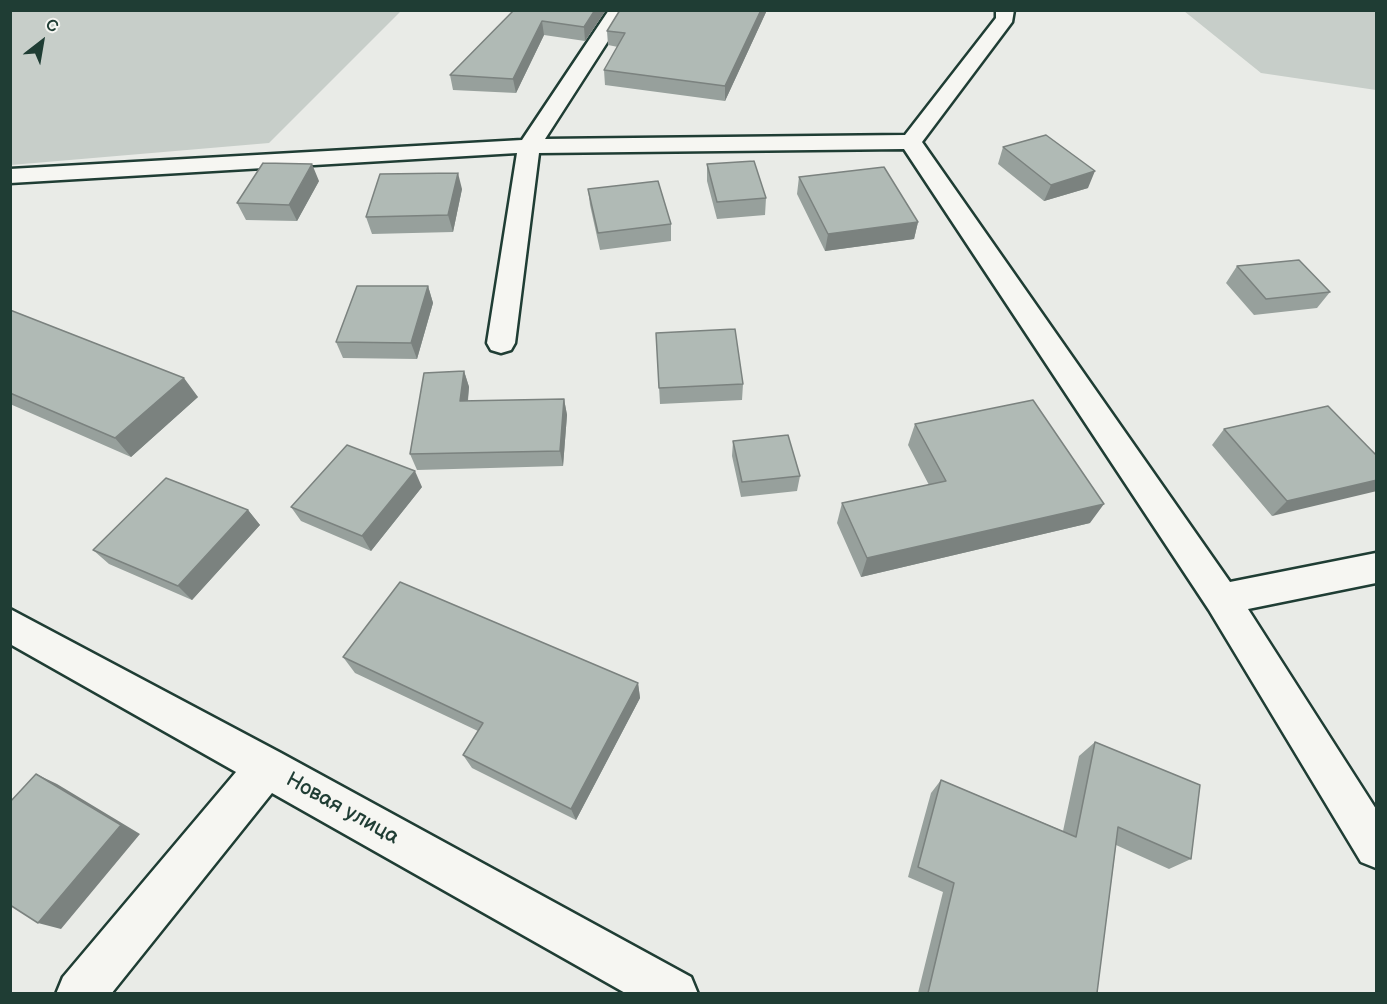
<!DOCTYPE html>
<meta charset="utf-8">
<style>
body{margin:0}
#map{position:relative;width:1387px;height:1004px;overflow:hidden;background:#e9ebe7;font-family:"Balsamiq Sans",sans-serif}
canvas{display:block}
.frame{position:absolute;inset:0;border:12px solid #1f3d34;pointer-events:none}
.north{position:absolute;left:12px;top:12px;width:60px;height:60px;-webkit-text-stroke:4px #f6f6f2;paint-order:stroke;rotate:31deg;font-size:16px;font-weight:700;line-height:24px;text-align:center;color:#1f3d34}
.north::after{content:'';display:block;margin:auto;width:21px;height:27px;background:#1f3d34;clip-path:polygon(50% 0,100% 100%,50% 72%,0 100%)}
</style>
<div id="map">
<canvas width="1387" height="1004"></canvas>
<div class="frame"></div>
<div class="north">С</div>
</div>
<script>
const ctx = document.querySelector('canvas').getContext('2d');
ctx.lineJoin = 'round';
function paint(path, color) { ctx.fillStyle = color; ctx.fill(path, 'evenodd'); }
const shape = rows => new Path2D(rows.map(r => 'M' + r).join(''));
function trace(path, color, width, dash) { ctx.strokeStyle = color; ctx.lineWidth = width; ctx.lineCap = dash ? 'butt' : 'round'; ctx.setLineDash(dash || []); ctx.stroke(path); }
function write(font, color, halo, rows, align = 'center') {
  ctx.font = font + ' "Balsamiq Sans",sans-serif'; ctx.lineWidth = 4.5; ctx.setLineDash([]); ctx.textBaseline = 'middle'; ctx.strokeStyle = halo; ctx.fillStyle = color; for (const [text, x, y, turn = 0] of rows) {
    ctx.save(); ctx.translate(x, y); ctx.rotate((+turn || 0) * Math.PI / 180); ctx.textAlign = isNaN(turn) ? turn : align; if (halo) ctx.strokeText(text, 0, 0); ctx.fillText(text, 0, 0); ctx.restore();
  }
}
const green = shape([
 [11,10,401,10,401,11,269,143,11,165],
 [1184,11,1376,11,1376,90,1261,73]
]);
const minor = shape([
 [609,10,628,10,545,139,905,135,996,18,996,10,1014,10,1012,22,922,142,1230,582,1376,553,1376,583,1248,609,1376,809,1376,868,1361,862,1209,610,904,149,539,153,515,343,511,350,501,353,491,350,487,343,517,153,10,183,10,169,522,140,609,10],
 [10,609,281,753,691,977,698,994,627,994,272,793,111,994,56,994,63,977,236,772,10,644,10,609]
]);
const wall = shape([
 [514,10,606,10,585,41,544,35,516,93,453,90,450,75],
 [620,10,767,10,725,101,605,85,604,70,618,47,608,45,607,31],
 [1003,147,1088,188,1044,201,998,164],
 [707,164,766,198,765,215,717,219,707,181],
 [799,177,918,222,914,239,825,251,797,194],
 [319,181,297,221,246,220,237,203],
 [462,189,453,232,372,234,366,217],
 [588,189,671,224,671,241,600,250,590,205],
 [1237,266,1330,292,1317,308,1254,315,1226,283],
 [428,286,433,303,417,359,343,358,336,342],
 [10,310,198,397,131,457,10,404],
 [656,333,743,384,742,400,660,404],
 [464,371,469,387,468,401,564,399,567,415,563,466,417,470,410,454],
 [915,424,1090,523,861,577,837,523,842,503,929,485,908,445],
 [1224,429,1377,456,1272,516,1212,445],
 [733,441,800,476,797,491,741,497,732,456],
 [422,487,371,551,301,521,291,507],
 [248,510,260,525,192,600,109,564,93,550],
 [343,657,638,683,640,698,576,820,472,768,463,755,478,731,355,673],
 [1095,742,1191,859,1169,869,1116,845,1097,993,918,993,943,892,908,877,931,793,941,780,1063,831,1079,756]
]);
const shadedWall = shape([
 [595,10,606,10,585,41,584,27],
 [761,10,767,10,725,101,725,86],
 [542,21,544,35,516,93,513,79],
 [312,164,319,181,297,221,289,205],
 [1095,171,1088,188,1044,201,1051,185],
 [458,173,462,189,453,232,448,215],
 [918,222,914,239,825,251,828,234],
 [428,286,433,303,417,359,411,343],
 [464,371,469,387,466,417,460,401],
 [184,378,198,397,131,457,115,438],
 [564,399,567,415,563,466,560,451],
 [415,471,422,487,371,551,362,536],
 [1377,480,1377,491,1272,516,1287,501],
 [1104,504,1090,523,861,577,867,558],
 [248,510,260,525,192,600,178,586],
 [638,683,640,698,576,820,571,809],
 [36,774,57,784,140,834,61,929,38,923]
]);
const building = shape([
 [514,10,595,10,584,27,542,21,513,79,450,75,514,10],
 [620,10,761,10,725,86,604,70,625,33,607,31,620,10],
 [1046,135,1095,171,1051,185,1003,147,1046,135],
 [754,161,766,198,717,202,707,164,754,161],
 [263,163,312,164,289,205,237,203,263,163],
 [884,167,918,222,828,234,799,177,884,167],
 [458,173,448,215,366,217,380,174,458,173],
 [658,181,671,224,598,233,588,189,658,181],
 [1299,260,1330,292,1266,299,1237,266,1299,260],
 [357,286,428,286,411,343,336,342,357,286],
 [10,310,184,378,115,438,10,393,10,310],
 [735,329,743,384,659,388,656,333,735,329],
 [464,371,460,401,564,399,560,451,410,454,424,373,464,371],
 [1033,400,1104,504,867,558,842,503,946,481,915,424,1033,400],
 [1328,406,1377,456,1377,480,1287,501,1224,429,1328,406],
 [788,435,800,476,742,482,733,441,788,435],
 [347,445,415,471,362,536,291,507,347,445],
 [166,478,248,510,178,586,93,550,166,478],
 [400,582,638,683,571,809,463,755,483,723,343,657,400,582],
 [1095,742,1200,785,1191,859,1118,827,1097,993,928,993,954,883,918,867,941,780,1076,837,1095,742],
 [36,774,121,825,38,923,10,905,10,802,36,774]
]);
const nearStreetnames = [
 ["Новая улица",342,809,29]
];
paint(green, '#c7cec9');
trace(minor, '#1f3d34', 5);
paint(minor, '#f6f6f2');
paint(wall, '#97a09c');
paint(shadedWall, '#7b827f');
paint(building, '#b0bab5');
trace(building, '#7b827f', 1.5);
write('21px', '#1f3d34', '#f6f6f2', nearStreetnames);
</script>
